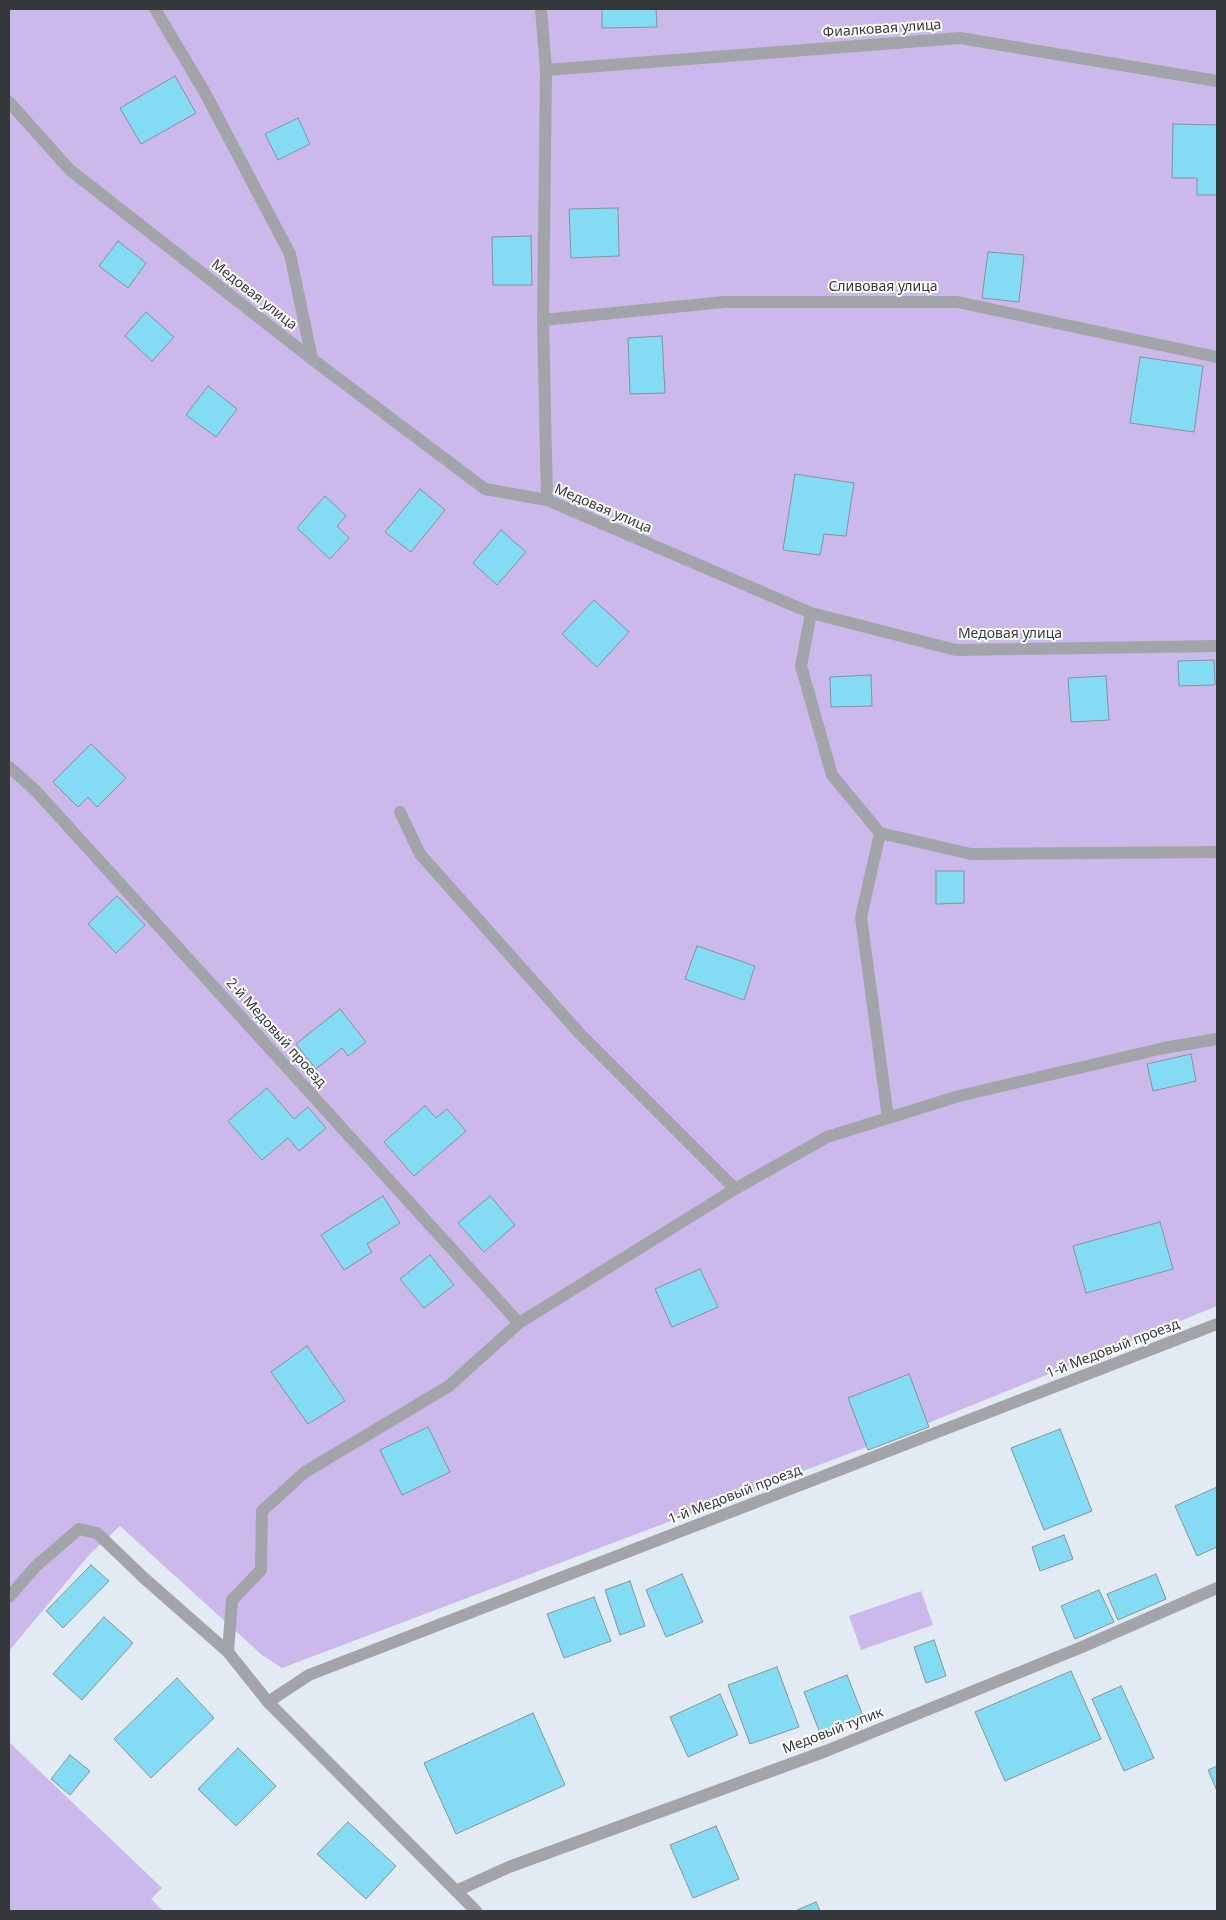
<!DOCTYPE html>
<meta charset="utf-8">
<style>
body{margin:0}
#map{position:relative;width:1226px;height:1920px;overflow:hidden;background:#e2ebf3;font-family:"Noto Sans",sans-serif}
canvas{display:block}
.frame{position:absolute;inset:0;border:10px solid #35383b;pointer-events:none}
</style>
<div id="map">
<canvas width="1226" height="1920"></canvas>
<div class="frame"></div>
</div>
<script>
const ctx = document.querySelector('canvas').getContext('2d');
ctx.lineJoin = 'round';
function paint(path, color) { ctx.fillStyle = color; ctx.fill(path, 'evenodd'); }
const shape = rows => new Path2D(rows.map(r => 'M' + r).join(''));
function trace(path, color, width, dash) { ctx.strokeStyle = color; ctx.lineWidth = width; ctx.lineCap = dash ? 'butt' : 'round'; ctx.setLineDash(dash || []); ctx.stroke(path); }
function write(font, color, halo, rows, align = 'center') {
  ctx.font = font + ' "Noto Sans",sans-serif'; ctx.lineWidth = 4; ctx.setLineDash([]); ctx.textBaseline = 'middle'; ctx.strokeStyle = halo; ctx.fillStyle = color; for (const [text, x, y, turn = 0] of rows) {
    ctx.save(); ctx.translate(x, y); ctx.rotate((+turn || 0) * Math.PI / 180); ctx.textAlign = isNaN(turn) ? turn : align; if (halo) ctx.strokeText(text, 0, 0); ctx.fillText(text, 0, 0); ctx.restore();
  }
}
const green = shape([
 [9,9,1217,9,1217,1306,901,1434,282,1668,262,1655,120,1526,89,1555,9,1651],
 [921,1591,933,1625,861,1650,849,1616],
 [9,1742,162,1888,151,1899,163,1911,9,1911]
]);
const building = shape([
 [602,9,656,9,657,27,602,28,602,9],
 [175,76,196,113,141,144,120,108,175,76],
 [298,118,310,144,278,160,265,134,298,118],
 [1173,124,1217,125,1217,195,1197,195,1197,178,1172,178,1173,124],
 [618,208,619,256,571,258,569,209,618,208],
 [531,236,532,285,493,285,492,237,531,236],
 [118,241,146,263,128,288,99,266,118,241],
 [988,252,1024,255,1019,302,982,298,988,252],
 [146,312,174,337,152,361,125,336,146,312],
 [662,336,665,393,630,394,628,338,662,336],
 [1140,357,1203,366,1194,432,1130,423,1140,357],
 [208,386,237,409,216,437,186,415,208,386],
 [795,474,854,483,846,536,824,534,820,555,783,550,795,474],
 [420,489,445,510,411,552,385,532,420,489],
 [325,496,346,516,337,526,349,538,330,559,297,528,325,496],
 [501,530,526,552,497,585,473,563,501,530],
 [594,600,629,632,597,667,562,634,594,600],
 [1214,660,1215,685,1179,686,1178,661,1214,660],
 [871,675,872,706,831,707,830,677,871,675],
 [1106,676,1109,720,1071,722,1068,678,1106,676],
 [91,744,126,778,97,807,88,797,78,807,53,782,91,744],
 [936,871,964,871,964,903,936,904,936,871],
 [117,896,145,925,116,953,88,924,117,896],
 [697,946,755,966,744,1000,685,979,697,946],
 [340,1009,366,1042,348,1056,342,1048,316,1069,296,1044,340,1009],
 [1191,1054,1196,1081,1153,1091,1147,1064,1191,1054],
 [267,1088,294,1119,308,1107,326,1128,299,1151,288,1138,262,1160,228,1121,267,1088],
 [425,1106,436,1118,447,1109,466,1131,414,1176,384,1142,425,1106],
 [383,1196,400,1223,367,1244,372,1252,344,1270,321,1235,383,1196],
 [490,1196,515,1225,484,1252,458,1223,490,1196],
 [1160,1222,1173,1269,1086,1293,1073,1246,1160,1222],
 [430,1255,454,1285,424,1308,400,1279,430,1255],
 [700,1269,718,1307,672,1327,655,1289,700,1269],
 [307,1346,345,1401,308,1424,271,1372,307,1346],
 [909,1374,929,1427,868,1450,848,1398,909,1374],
 [428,1427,450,1472,402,1495,380,1450,428,1427],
 [1060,1429,1092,1511,1044,1530,1011,1448,1060,1429],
 [1217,1487,1217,1547,1197,1556,1175,1506,1217,1487],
 [1064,1535,1073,1559,1040,1571,1032,1547,1064,1535],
 [91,1565,109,1581,63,1628,46,1611,91,1565],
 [682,1574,703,1622,666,1637,646,1590,682,1574],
 [1156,1574,1166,1599,1118,1620,1107,1594,1156,1574],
 [630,1581,645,1626,620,1635,605,1590,630,1581],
 [1099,1590,1114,1622,1075,1639,1061,1606,1099,1590],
 [594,1597,611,1641,564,1658,547,1614,594,1597],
 [104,1617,133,1643,82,1700,53,1674,104,1617],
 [934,1640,946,1676,926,1683,914,1647,934,1640],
 [777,1667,799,1727,750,1744,728,1685,777,1667],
 [1071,1671,1101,1739,1005,1781,975,1712,1071,1671],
 [847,1675,863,1716,820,1733,804,1692,847,1675],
 [177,1678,214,1718,151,1778,114,1739,177,1678],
 [1121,1686,1154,1758,1124,1771,1092,1699,1121,1686],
 [720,1694,738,1735,688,1757,670,1717,720,1694],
 [533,1713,565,1785,456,1834,424,1763,533,1713],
 [238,1748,276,1786,236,1826,198,1789,238,1748],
 [70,1755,90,1771,70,1795,51,1779,70,1755],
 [1217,1766,1217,1791,1208,1770,1217,1766],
 [348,1822,396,1866,366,1899,317,1854,348,1822],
 [716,1826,739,1879,693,1898,670,1845,716,1826],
 [816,1902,820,1911,795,1911,816,1902]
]);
const service = shape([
 [155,9,204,91,290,254,312,359],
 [541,9,546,70,543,320,547,500],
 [546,70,960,38,1217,81],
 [9,102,70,170,312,359,485,489,547,500,811,613,956,650,1217,646],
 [543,320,724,302,957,302,1217,357],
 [811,613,801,666,832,775,880,833,971,854,1217,852],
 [9,767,35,790,519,1323],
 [400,812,420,854,581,1035,735,1189],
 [880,833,861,917,888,1118],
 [9,1597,36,1566,79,1529,97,1533,144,1578],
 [228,1652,232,1600,261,1570,262,1511,305,1472,449,1386,519,1323,735,1189,827,1137,959,1096,1164,1048,1217,1039],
 [268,1702,309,1675,1217,1324],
 [456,1891,509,1867,826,1751,1082,1647,1217,1588]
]);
const minor = shape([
 [144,1578,228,1652,268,1702,476,1911]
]);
const streetNames = [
 ["Фиалковая улица",882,29,-4],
 ["Сливовая улица",883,287],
 ["Медовая улица",254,295,38],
 ["Медовая улица",603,509,23],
 ["Медовая улица",1010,634],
 ["2-й Медовый проезд",276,1033,48],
 ["1-й Медовый проезд",1113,1349,-21],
 ["1-й Медовый проезд",735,1495,-21],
 ["Медовый тупик",833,1731,-21]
];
paint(green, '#cbb9eb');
paint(building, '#83dcf4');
trace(building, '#879397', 1);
trace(service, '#a3a4a9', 12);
trace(minor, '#a3a4a9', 12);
write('14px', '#35383b', '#fff', streetNames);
</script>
